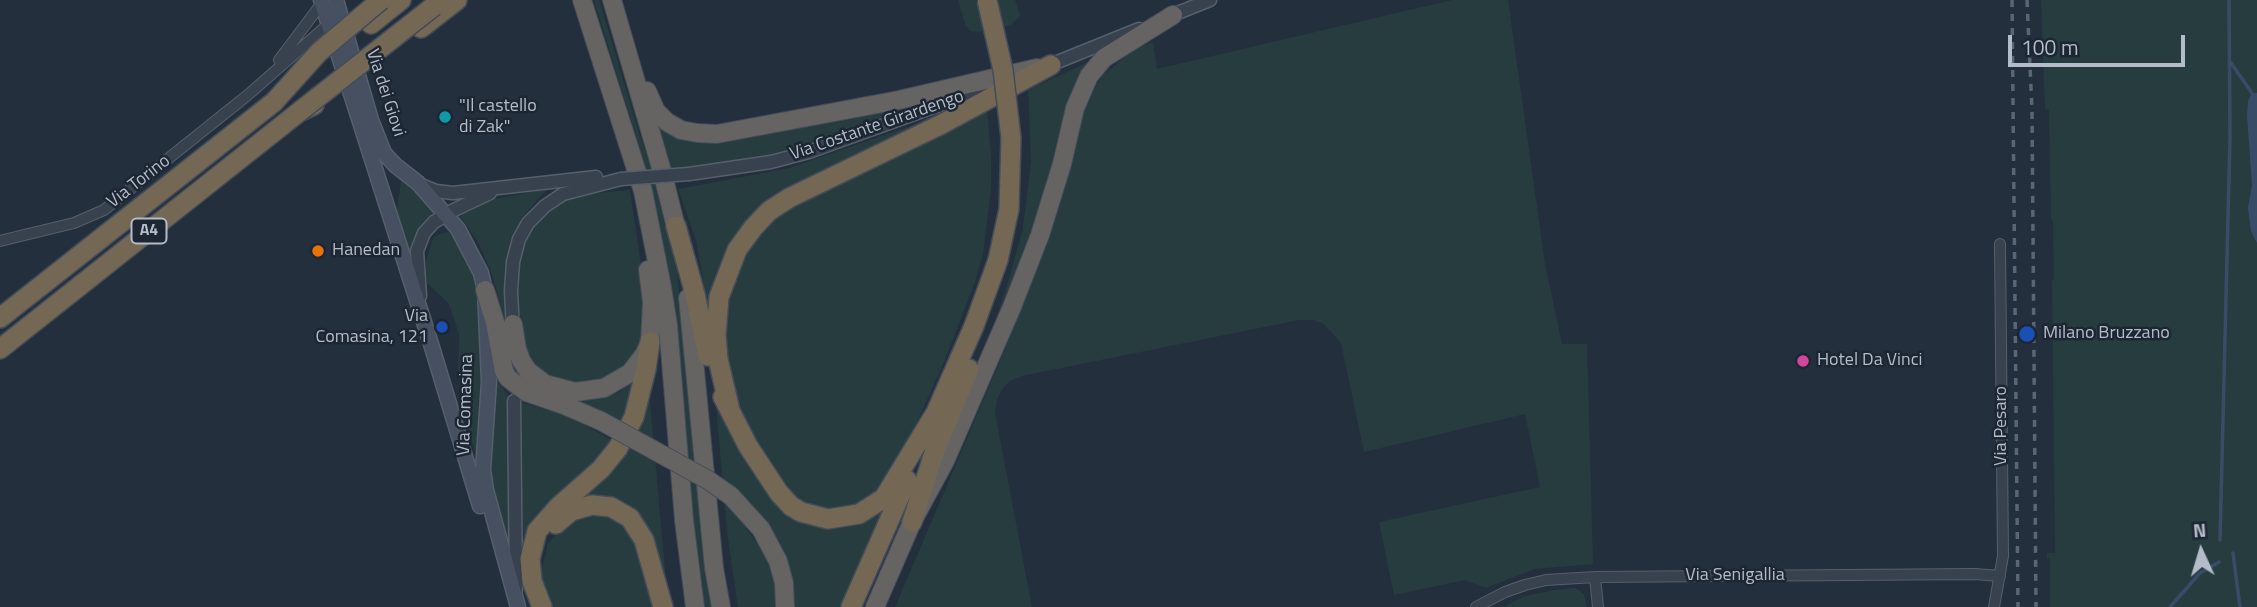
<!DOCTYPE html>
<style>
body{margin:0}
#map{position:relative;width:2257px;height:607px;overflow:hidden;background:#242f3e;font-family:"Titillium Web",sans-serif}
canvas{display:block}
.north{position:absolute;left:2166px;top:516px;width:70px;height:70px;-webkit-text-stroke:5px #1d2633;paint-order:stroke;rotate:356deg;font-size:19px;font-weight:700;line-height:28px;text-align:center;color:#b4bcc9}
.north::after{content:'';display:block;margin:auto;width:24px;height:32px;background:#b4bcc9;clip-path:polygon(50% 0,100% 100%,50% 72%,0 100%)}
.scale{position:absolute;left:2008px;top:35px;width:177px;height:32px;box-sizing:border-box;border:4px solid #b4bcc9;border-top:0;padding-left:9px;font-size:21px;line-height:24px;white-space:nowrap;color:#b4bcc9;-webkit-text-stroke:5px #1d2633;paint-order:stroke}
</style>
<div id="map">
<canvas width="2257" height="607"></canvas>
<div class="north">N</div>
<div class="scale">100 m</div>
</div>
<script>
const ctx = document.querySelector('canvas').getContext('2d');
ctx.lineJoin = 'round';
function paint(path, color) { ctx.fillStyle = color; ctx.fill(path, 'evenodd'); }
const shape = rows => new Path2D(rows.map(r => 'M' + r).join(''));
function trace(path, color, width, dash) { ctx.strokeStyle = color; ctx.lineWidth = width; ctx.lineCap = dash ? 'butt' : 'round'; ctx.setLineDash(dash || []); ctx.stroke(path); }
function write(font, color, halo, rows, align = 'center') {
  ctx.font = font + ' "Titillium Web",sans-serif'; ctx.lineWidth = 5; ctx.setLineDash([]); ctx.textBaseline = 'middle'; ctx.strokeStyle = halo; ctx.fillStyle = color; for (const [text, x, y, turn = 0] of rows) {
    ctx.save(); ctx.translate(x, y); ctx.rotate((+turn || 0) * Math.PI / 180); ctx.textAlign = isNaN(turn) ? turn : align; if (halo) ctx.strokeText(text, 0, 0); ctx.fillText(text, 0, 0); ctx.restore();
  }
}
const green = shape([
 [594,0,599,0,640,136,660,191,677,272,713,607,703,607,653,199,643,159],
 [958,0,1015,0,1020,15,1011,25,978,32,970,31,965,24],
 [1452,0,1508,0,1545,264,1562,344,1587,344,1593,564,1535,569,1486,588,1465,580,1394,595,1379,522,1540,487,1525,414,1364,452,1341,343,1324,324,1314,320,1299,320,1022,376,1010,381,1003,388,997,399,995,413,1032,607,895,607,1006,347,1042,252,1078,121,1102,76,1134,49,1153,42,1157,69],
 [2041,0,2257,0,2257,607,2050,607,2050,558,2047,558,2047,553,2055,553,2052,280,2054,280,2053,221,2051,220,2049,110,2045,109],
 [1101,56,1041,216,984,353,1006,289,1023,228,1031,161,1028,90],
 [918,103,824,141,758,158,696,168,671,169,656,123,679,135],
 [987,109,991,155,991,190,983,254,975,282,944,362,892,478,862,508,814,511,786,494,773,475,739,410,725,345,728,301,736,277,746,256,762,233,777,217,798,203],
 [922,122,924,125,761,213,712,330,696,240,678,189,789,168],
 [401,181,412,184,434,208,415,275,396,216],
 [547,189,521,219,508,256,504,284,507,352,502,311,492,274,478,242,459,215,490,200],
 [630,190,646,301,642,350,633,364,590,388,543,375,531,363,524,347,519,330,517,266,521,248,531,229,545,213,559,203,574,195],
 [449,232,453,234,476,278,485,338,478,460,467,428,467,420,458,372,459,334,449,304,427,283,426,273,426,261,433,238,442,233],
 [503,359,514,363,570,400,602,398,620,392,638,377,624,433,528,391],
 [493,368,497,381,508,395,512,554,509,555,489,477],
 [649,391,665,570,671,607,647,534,580,502,603,479],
 [715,394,790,514,812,525,829,528,851,525,868,519,883,509,885,513,842,607,791,607,790,596,739,502,738,517,767,557,774,579,780,607,738,607,727,532],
 [519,402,566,415,615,442,524,559],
 [596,512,620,519,635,536,658,607,542,607,541,573,548,544,565,522],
 [1575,588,1584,594,1587,607,1503,607,1525,596,1554,590]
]);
const water = shape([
 [2252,93,2257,93,2257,243,2251,231,2248,208,2252,185,2247,116,2248,101]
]);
const stream = shape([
 [2231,63,2252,93],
 [2220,540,2230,137,2229,0],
 [2233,553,2240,607],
 [2170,607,2200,573,2219,562]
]);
const minor = shape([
 [279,60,322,3],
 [0,241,74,223,104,210,249,94,332,21],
 [1595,577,1598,607],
 [1476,607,1505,592,1525,585,1546,580,1595,577,1975,574,2000,576],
 [1994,607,2003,556,2000,244]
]);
const tertiary = shape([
 [1165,18,1210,0],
 [1045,67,1139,29],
 [689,174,771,162,809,152,995,85],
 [421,185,436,191,453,193,596,177],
 [420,296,417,251,424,233,434,222,454,210,490,193],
 [513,331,511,291,513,262,519,239,528,223,545,206,563,194,621,179],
 [514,401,516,590]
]);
const secondary = shape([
 [321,0,431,344,480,506],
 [336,0,371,120,384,153,395,165,418,183,458,229,481,273,485,290,489,382,483,470,486,490,518,607]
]);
const trunk = shape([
 [582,0,643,191,662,287,668,325,684,520,695,607],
 [612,0,662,171,679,239],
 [647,91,656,111,667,122,681,130,697,133,717,134,899,100,1037,68],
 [485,290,495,322,504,371,508,378,526,392,564,405,601,421],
 [688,298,714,568,721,607],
 [513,324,517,349,521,360,528,371,545,384,575,392,604,388,630,373,644,355,650,342,652,302,648,270],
 [731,496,761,529,778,561,784,583,785,607],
 [875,607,912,522,945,461,1012,307,1040,235,1062,164,1075,108,1089,76,1104,58,1173,15]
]);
const motorway = shape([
 [371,24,401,0],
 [421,28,457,0],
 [676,226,695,294,708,356],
 [0,318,274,102],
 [0,349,299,112,314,105],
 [723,397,748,446,779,493,791,506,801,512,828,519,859,514,884,498,935,414],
 [729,406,718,359,716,335,719,297,737,250,753,228,769,211,789,198,942,124,1051,65],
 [930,426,974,326,998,260],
 [912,522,935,450,969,369],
 [556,524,571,511,592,505,611,507,630,518,644,540,663,607],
 [542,607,532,581,530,559,537,531,558,507,601,469,618,448,634,417,646,369,650,342],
 [851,607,907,480]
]);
const rail = shape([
 [2012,0,2018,607],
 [2027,0,2032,110,2036,607]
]);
const tertiaryBridge = shape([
 [621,179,689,174]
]);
const trunkBridge = shape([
 [601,421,708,480,731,496]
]);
const motorwayBridge = shape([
 [987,0,1003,70,1011,138,1009,209,998,260],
 [274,102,319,52,381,0],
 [299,112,434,6]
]);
const markers = [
 [445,117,7,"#0f9aa8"],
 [318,251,7,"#e8710a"],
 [442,327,7,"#1a4fb4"],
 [2027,334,9,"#1a4fb4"],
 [1803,361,7,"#d1479c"]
];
const shields = [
 [149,231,35]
];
const shieldNames = [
 ["A4",149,231]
];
const streetNames = [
 ["Via dei Giovi",385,93,72],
 ["Via Costante Girardengo",877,126,-19],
 ["Via Torino",139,182,-38],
 ["Via Comasina",466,405,-88],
 ["Via Pesaro",2002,426,-90],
 ["Via Senigallia",1735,576]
];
const poiNames = [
 ["\"Il castello",459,107],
 ["di Zak\"",459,128],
 ["Hanedan",332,251],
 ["Via",428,317,"right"],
 ["Comasina, 121",428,338,"right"],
 ["Milano Bruzzano",2043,334],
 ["Hotel Da Vinci",1817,361]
];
paint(green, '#263c3f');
paint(water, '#394c67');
trace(stream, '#394c67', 3.5);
trace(minor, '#565f6c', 12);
trace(tertiary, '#565f6c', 15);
trace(secondary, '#565f6c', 17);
trace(trunk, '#434c59', 20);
trace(motorway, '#434c59', 22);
trace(minor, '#38414e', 10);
trace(tertiary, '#38414e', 12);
trace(secondary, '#465061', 14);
trace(trunk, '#656462', 18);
trace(motorway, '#746855', 19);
trace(rail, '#5a6575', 3.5, [7, 7]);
trace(tertiaryBridge, '#565f6c', 15, []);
trace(trunkBridge, '#434c59', 20, []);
trace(motorwayBridge, '#434c59', 22, []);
trace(tertiaryBridge, '#38414e', 12);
trace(trunkBridge, '#656462', 18);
trace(motorwayBridge, '#746855', 19);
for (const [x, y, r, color] of markers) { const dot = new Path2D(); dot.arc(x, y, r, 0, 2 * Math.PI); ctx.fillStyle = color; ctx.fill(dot); trace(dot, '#1d2633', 2.5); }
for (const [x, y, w] of shields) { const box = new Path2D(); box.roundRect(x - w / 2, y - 12.5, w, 25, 5); ctx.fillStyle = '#1d2633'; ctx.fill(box); trace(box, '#b4bcc9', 2); }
write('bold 16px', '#b4bcc9', null, shieldNames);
write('18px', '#b4bcc9', '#1d2633', streetNames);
write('18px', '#b4bcc9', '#1d2633', poiNames, 'left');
</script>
